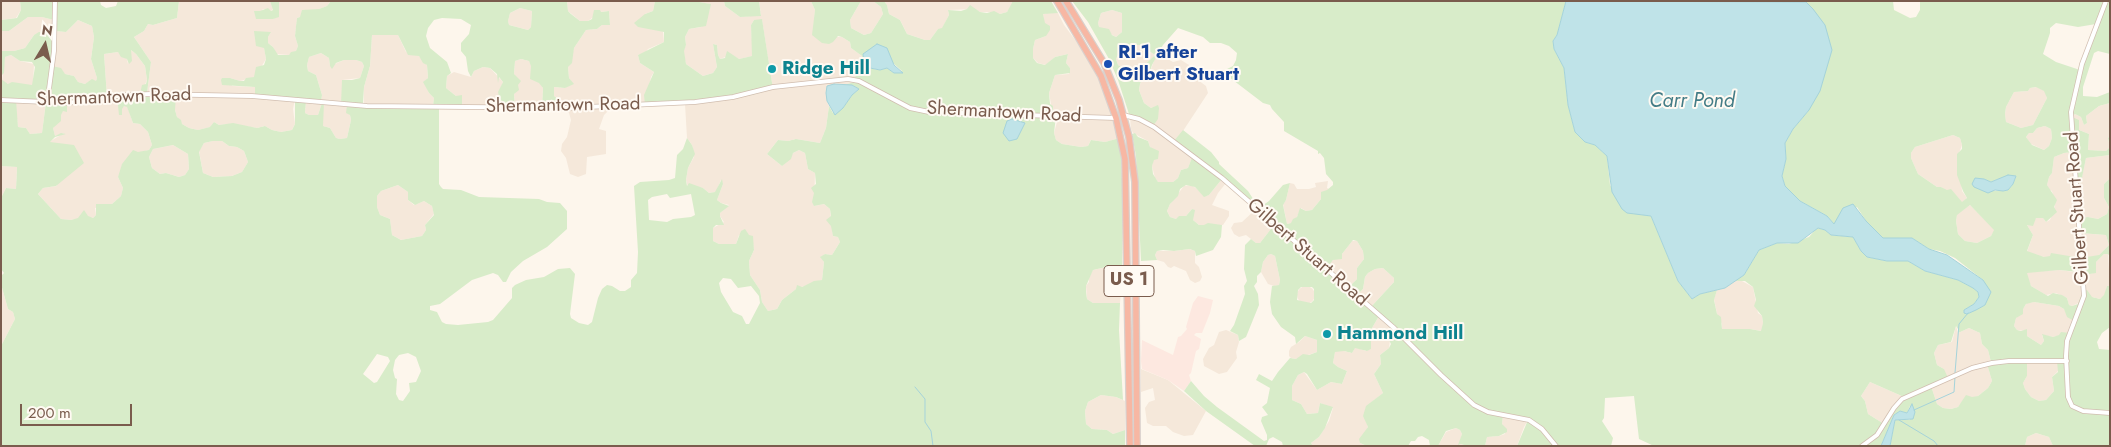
<!DOCTYPE html>
<style>
body{margin:0}
#map{position:relative;width:2111px;height:447px;overflow:hidden;background:#fdf6ec;font-family:Jost,sans-serif}
canvas{display:block}
.frame{position:absolute;inset:0;border:2px solid #7a5c4d;pointer-events:none}
.north{position:absolute;left:20px;top:20px;width:50px;height:50px;-webkit-text-stroke:4px #fffaf3;paint-order:stroke;rotate:9deg;font-size:14px;font-weight:700;line-height:20px;text-align:center;color:#7a5c4d}
.north::after{content:'';display:block;margin:auto;width:18px;height:22px;background:#7a5c4d;clip-path:polygon(50% 0,100% 100%,50% 72%,0 100%)}
.scale{position:absolute;left:20px;top:404px;width:112px;height:22px;box-sizing:border-box;border:2px solid #7a5c4d;border-top:0;padding-left:6px;font-size:15px;line-height:18px;white-space:nowrap;color:#7a5c4d;-webkit-text-stroke:4px #fffaf3;paint-order:stroke}
</style>
<div id="map">
<canvas width="2111" height="447"></canvas>
<div class="frame"></div>
<div class="north">N</div>
<div class="scale">200 m</div>
</div>
<script>
const ctx = document.querySelector('canvas').getContext('2d');
ctx.lineJoin = 'round';
function paint(path, color) { ctx.fillStyle = color; ctx.fill(path, 'evenodd'); }
const shape = rows => new Path2D(rows.map(r => 'M' + r).join(''));
function trace(path, color, width, dash) { ctx.strokeStyle = color; ctx.lineWidth = width; ctx.lineCap = dash ? 'butt' : 'round'; ctx.setLineDash(dash || []); ctx.stroke(path); }
function write(font, color, halo, rows, align = 'center') {
  ctx.font = font + ' Jost,sans-serif'; ctx.lineWidth = 4; ctx.setLineDash([]); ctx.textBaseline = 'middle'; ctx.strokeStyle = halo; ctx.fillStyle = color; for (const [text, x, y, turn = 0] of rows) {
    ctx.save(); ctx.translate(x, y); ctx.rotate((+turn || 0) * Math.PI / 180); ctx.textAlign = isNaN(turn) ? turn : align; if (halo) ctx.strokeText(text, 0, 0); ctx.fillText(text, 0, 0); ctx.restore();
  }
}
const residential = shape([
 [1,1,20,1,21,10,16,18,1,20],
 [179,1,270,1,273,9,271,11,263,9,256,19,272,19,279,16,279,1,331,1,327,6,297,18,295,36,298,46,296,51,289,55,276,54,273,47,268,43,268,37,271,32,260,46,264,47,266,59,255,77,240,81,230,78,232,86,255,87,255,95,295,99,293,109,295,124,292,130,281,132,272,130,265,126,257,128,232,124,219,125,214,122,211,127,198,130,189,128,182,124,177,117,175,110,147,93,151,62,134,37,144,31,148,24,153,25,177,18],
 [567,1,655,1,653,11,645,14,663,32,664,42,648,49,645,53,638,55,640,63,654,72,651,77,645,105,613,106,604,115,599,129,606,131,606,154,587,157,586,174,578,177,570,174,566,158,561,151,562,144,567,137,571,120,569,113,561,101,554,96,554,87,565,88,571,81,569,78,568,67,574,48,586,30,597,29,602,25,610,25,609,11,600,12,588,21,580,21,568,11],
 [693,1,724,1,725,6,740,17,761,15,759,1,811,1,815,10,813,35,816,37,842,37,850,42,851,48,862,56,862,61,854,62,856,74,854,82,844,85,834,84,827,101,829,106,826,128,820,143,796,139,788,141,778,140,767,154,782,166,793,153,799,150,805,153,808,169,815,173,814,206,824,204,830,209,833,236,838,237,840,242,832,255,825,254,821,257,824,262,822,280,796,289,782,300,777,309,768,311,762,302,760,290,750,275,749,261,754,250,753,243,739,235,736,244,719,244,713,241,713,228,724,222,720,216,720,213,729,205,721,203,717,200,723,184,721,180,716,192,709,193,703,188,688,187,686,180,688,168,694,157,692,145,687,138,685,104,752,95,773,89,762,20,754,20,751,25,753,56,739,59,731,55,720,59,718,55,717,45,713,44,717,67,713,73,703,76,686,64,683,51,686,45,685,37,689,29,701,27,710,9,710,4],
 [861,1,873,1,881,7,883,14,871,33,864,35,851,28,850,20],
 [884,1,1013,1,1013,3,1007,12,1000,14,993,12,980,12,974,9,948,10,949,15,942,29,938,29,930,40,925,40,907,34,900,20,889,14,887,5],
 [520,8,532,11,531,27,528,30,509,25,508,21,510,13],
 [1112,10,1122,13,1122,32,1116,37,1099,27,1098,23,1101,13],
 [1047,13,1058,13,1064,25,1079,45,1082,44,1094,62,1121,138,1105,142,1091,140,1088,146,1081,147,1062,144,1056,140,1054,133,1057,122,1053,115,1049,93,1055,75,1069,74,1070,68,1066,63,1068,54,1055,57,1046,65,1038,63,1033,58,1033,49,1035,40,1046,36,1043,14],
 [28,17,42,17,55,20,55,24,50,32,34,35,25,48,14,51,1,51,1,31,9,31],
 [78,20,92,26,94,37,91,59,97,78,96,82,91,81,85,84,78,82,74,76,65,74,52,66,55,31,66,32],
 [372,35,398,35,406,52,419,56,427,65,428,78,424,82,429,93,434,98,433,106,364,105,364,87,370,66],
 [1132,45,1140,45,1155,55,1135,74,1118,65,1116,59,1119,53,1130,53,1135,50],
 [131,50,136,54,145,66,147,80,141,94,118,105,120,110,124,106,127,106,133,123,140,124,148,132,152,145,149,150,138,153,119,175,118,177,123,188,121,196,112,204,95,208,96,215,93,218,88,217,71,220,61,219,38,194,43,188,57,186,49,142,64,133,55,136,53,128,67,103,107,97,104,54,118,52,127,59,128,64],
 [321,53,329,58,330,66,344,60,356,60,362,62,364,66,360,78,342,80,351,120,347,138,340,139,336,138,330,128,323,126,322,103,318,115,309,115,305,113,306,101,321,102,322,95,316,75,308,71,307,65,309,57],
 [11,55,20,61,34,64,33,84,31,86,8,84,2,81,5,57],
 [1156,56,1166,58,1173,62,1181,60,1189,65,1190,74,1206,86,1208,93,1183,131,1193,156,1188,168,1181,170,1178,178,1173,182,1158,182,1155,178,1152,166,1155,151,1150,147,1148,141,1133,133,1131,129,1130,117,1145,122,1158,106,1151,108,1144,103,1139,90,1141,80,1149,74],
 [521,59,529,61,543,88,542,108,515,108,514,94,518,84,514,74,515,61],
 [483,67,490,68,503,82,501,88,502,107,462,107,460,96,456,96,446,88,447,76,454,72,471,77,474,71],
 [2037,87,2045,91,2047,98,2033,125,2021,128,2006,122,2005,114,2006,107,2014,92,2028,91,2030,88],
 [15,100,46,102,42,133,30,134,26,128,18,127],
 [2110,103,2110,136,2108,138,2110,147,2106,151,2088,150,2089,134,2079,130,2071,117,2075,114,2081,117,2084,125,2087,123,2086,116,2099,106],
 [2045,126,2051,129,2052,138,2049,146,2044,150,2031,144,2026,137,2029,133,2033,133,2037,128],
 [1953,135,1960,138,1962,145,1959,153,1962,191,1967,198,1962,203,1951,190,1947,191,1941,187,1937,187,1918,174,1911,158,1911,153,1915,147],
 [213,141,222,141,229,146,237,147,244,151,248,162,242,172,232,176,213,177,203,173,199,151,204,143],
 [173,145,188,154,189,169,185,175,179,177,166,173,160,174,152,168,149,157,153,149],
 [2073,152,2081,182,2086,158,2110,155,2110,178,2104,184,2104,198,2109,207,2107,214,2098,219,2088,217,2080,233,2106,235,2109,245,2099,255,2094,257,2044,257,2033,255,2027,252,2033,235,2027,225,2036,218,2043,218,2046,222,2050,220,2054,210,2055,203,2052,191,2048,189,2047,185,2049,177,2052,173,2054,157,2064,153],
 [1,166,17,167,17,169,16,189,6,188,1,198],
 [1222,179,1226,183,1218,193,1212,205,1229,211,1229,216,1223,225,1199,225,1193,220,1192,209,1186,216,1176,219,1170,217,1167,211,1170,204,1184,186,1192,185,1205,196,1209,195],
 [1328,181,1327,188,1329,189,1312,210,1306,211,1301,208,1297,217,1292,223,1287,224,1283,204,1286,200,1290,183,1294,184,1297,189,1309,189,1316,187,1315,183],
 [398,185,408,192,408,200,414,205,424,201,432,206,434,214,425,225,426,230,422,236,401,240,392,235,390,219,380,215,377,207,377,196,381,191],
 [1970,205,1995,230,1991,236,1977,243,1965,241,1958,234,1956,221,1957,214],
 [1256,209,1274,225,1260,243,1256,243,1246,235,1239,237,1234,234,1231,228,1234,223,1242,222],
 [1352,241,1357,241,1363,251,1364,259,1357,268,1357,279,1348,289,1326,269,1333,260,1342,254],
 [1190,249,1195,251,1195,263,1199,267,1202,277,1200,281,1195,283,1190,280,1186,271,1174,266,1171,268,1168,267,1164,262,1157,260,1155,255,1157,251,1174,251],
 [2108,253,2110,286,2107,286,2105,295,2100,299,2092,297,2072,306,2069,305,2067,298,2056,293,2046,295,2031,286,2028,279,2026,273,2033,271,2059,270,2090,274,2093,273,2096,262,2104,254],
 [1271,254,1275,256,1280,280,1279,285,1274,286,1268,284,1261,272,1263,262,1268,255],
 [1106,267,1114,271,1116,280,1122,280,1120,303,1093,303,1087,299,1086,286,1089,282,1089,276,1093,270],
 [1383,268,1394,278,1394,282,1370,308,1356,296,1363,289,1365,277,1368,273,1375,269],
 [1740,280,1753,287,1758,313,1762,316,1763,323,1762,331,1750,329,1722,329,1722,324,1717,314,1714,299,1717,290,1725,288,1734,281],
 [1,284,8,309,13,312,15,319,1,346],
 '1297 295a9 9 0 1 1 18 0a9 9 0 1 1-18 0Z',
 [2034,302,2059,306,2064,309,2074,321,2070,333,2053,337,2042,335,2044,341,2041,345,2027,336,2027,331,2017,330,2014,326,2016,318,2027,303],
 [1379,316,1395,330,1390,340,1389,348,1380,355,1381,364,1374,374,1383,393,1372,402,1365,417,1368,427,1360,443,1367,446,1313,446,1311,443,1319,437,1329,421,1333,408,1320,403,1318,413,1307,414,1301,404,1292,400,1292,386,1298,375,1304,372,1317,390,1331,382,1342,384,1347,371,1338,367,1333,363,1335,351,1344,351,1352,353,1355,347,1366,351,1371,349,1371,341,1377,333,1372,328],
 [1956,326,1958,333,1969,328,1980,333,1982,344,1988,350,1991,362,1987,364,1992,381,1988,388,1978,396,1963,401,1958,407,1951,409,1943,408,1937,404,1931,386,1944,369,1937,365,1934,353,1938,345,1952,342],
 [1226,330,1238,335,1239,342,1236,352,1237,358,1227,372,1219,374,1204,366,1203,359,1209,348,1214,345,1219,332],
 [1305,336,1317,340,1317,352,1296,359,1291,358,1289,356,1289,351,1291,347,1299,342],
 [2026,360,2058,361,2058,371,2052,377,2054,391,2046,400,2039,401,2031,397,2025,389,2023,383,2027,376],
 [1141,369,1168,380,1206,411,1193,435,1184,436,1173,432,1166,426,1153,426,1147,423,1145,408,1149,402,1155,400,1153,388,1141,392],
 [1870,382,1904,397,1884,424,1868,414,1865,401,1861,396],
 [1101,395,1116,397,1125,401,1125,430,1113,434,1107,430,1092,429,1086,424,1085,411,1088,402],
 [1503,415,1528,420,1524,427,1517,446,1485,446,1487,437,1499,436,1505,434,1502,424],
 [1456,428,1460,430,1462,434,1459,445,1461,444,1467,446,1438,446,1446,432],
 [2036,433,2049,437,2053,446,2025,446,2027,437]
]);
const commercial = shape([
 [1198,296,1213,300,1210,313,1202,333,1196,333,1194,335,1201,339,1199,349,1196,351,1191,373,1189,375,1191,381,1184,391,1168,380,1142,369,1141,361,1142,340,1173,355,1178,337,1181,336,1187,329,1186,327,1193,303]
]);
const green = shape([
 [20,1,100,1,101,5,106,8,116,6,118,1,179,1,177,18,153,25,148,24,144,31,134,37,151,62,147,93,176,95,175,110,177,117,181,120,182,124,189,128,198,130,210,127,214,122,219,125,233,123,257,128,265,126,272,130,281,132,292,130,295,124,295,99,255,95,255,87,222,85,221,80,222,78,230,78,240,81,244,81,246,78,254,77,256,67,264,65,266,59,264,48,256,46,254,31,271,32,268,37,268,43,273,47,278,55,289,55,291,52,296,51,298,46,295,36,296,26,297,18,300,17,302,10,319,9,327,6,331,1,567,1,568,11,571,14,580,21,588,21,592,19,594,10,600,10,601,12,609,11,610,25,602,25,597,29,586,30,574,48,572,63,568,67,569,78,574,84,565,88,554,87,554,96,561,101,565,108,542,108,543,88,539,83,530,79,531,66,529,61,521,59,515,61,514,74,521,81,518,85,519,90,514,94,515,108,502,107,498,92,503,82,499,77,498,83,497,74,490,68,483,67,474,71,471,77,468,71,466,57,461,51,461,43,469,34,471,25,461,19,442,18,434,20,428,28,426,36,430,48,447,62,451,73,447,76,446,88,456,96,462,95,462,107,439,107,439,184,441,187,443,189,461,190,479,197,539,199,547,202,560,203,567,211,567,229,547,247,523,261,511,272,506,282,503,282,498,275,493,273,472,280,440,304,430,306,430,310,437,312,442,322,446,324,458,325,488,322,493,320,512,298,512,288,515,285,526,280,544,277,558,269,570,268,575,274,570,314,571,318,579,323,588,325,592,322,598,298,602,289,607,285,612,286,620,291,625,291,631,287,631,280,637,273,638,252,634,186,640,182,669,180,675,178,677,155,683,149,687,138,692,145,695,154,688,168,686,180,687,186,689,183,703,188,709,193,715,192,722,179,723,184,717,200,721,203,729,206,720,213,720,216,724,225,716,225,713,228,713,241,719,244,736,244,741,231,745,229,749,235,753,236,754,250,749,261,750,275,760,290,762,302,768,311,777,309,782,300,796,289,797,285,802,287,814,281,822,280,824,262,820,257,825,254,832,255,840,242,838,237,833,236,831,226,826,220,831,216,830,209,824,204,814,206,812,202,814,193,811,188,816,184,815,173,808,169,805,153,799,150,793,153,791,159,782,166,767,154,778,140,788,141,796,139,820,143,826,128,829,106,833,113,843,108,852,95,859,89,852,85,844,85,854,82,856,74,854,62,862,61,862,56,851,48,850,42,842,37,838,36,833,42,829,44,822,43,812,35,815,10,811,1,861,1,850,20,851,28,864,35,871,33,883,14,881,7,873,1,884,1,887,5,889,14,900,20,907,34,925,40,930,40,938,29,942,28,949,15,948,10,961,11,967,9,970,5,980,12,987,13,994,11,1000,14,1007,12,1013,1,1051,1,1058,13,1043,14,1045,23,1050,26,1050,30,1046,36,1035,40,1033,49,1033,58,1037,63,1045,65,1055,57,1068,54,1066,63,1070,68,1070,73,1055,75,1049,93,1050,104,1053,106,1053,115,1056,116,1054,133,1056,140,1062,144,1081,147,1088,146,1091,140,1105,142,1120,138,1123,201,1122,280,1116,280,1114,271,1106,267,1093,270,1086,286,1086,292,1087,299,1093,303,1120,303,1119,330,1123,400,1116,397,1101,395,1088,402,1085,411,1086,424,1092,429,1107,430,1113,434,1125,430,1125,426,1125,446,1,446,1,346,15,319,13,312,8,309,1,284,1,276,4,273,1,269,1,198,6,188,16,189,17,169,17,167,1,166,1,79,8,84,12,82,32,85,35,67,32,62,20,61,11,55,5,57,4,73,1,76,1,51,14,51,25,48,34,35,39,32,50,32,55,24,54,20,42,17,28,17,9,31,1,31,1,20,17,18,21,10],
 [520,8,532,11,531,27,528,30,509,25,508,21,510,13],
 [78,20,92,26,94,37,91,59,97,78,96,81,92,79,85,84,78,82,74,76,65,74,61,68,52,66,55,31,66,32],
 [372,35,398,35,408,55,419,56,423,63,427,65,428,78,423,82,429,93,434,98,433,106,363,104,364,87,370,66],
 [131,50,136,54,145,66,147,80,146,84,142,85,140,94,117,96,119,115,122,115,122,109,124,106,127,107,133,123,140,124,148,132,152,145,149,150,138,152,133,150,122,164,118,177,123,188,121,196,112,204,96,204,96,215,93,218,88,216,84,210,78,218,71,220,61,219,38,194,43,188,56,186,84,163,74,145,50,142,55,137,66,134,61,133,55,136,53,128,61,121,61,115,63,111,67,112,67,103,107,97,104,54,118,52,121,57,127,59,129,64,132,61],
 [321,53,329,58,330,66,332,69,336,63,344,60,356,60,362,62,364,66,360,78,352,80,342,80,341,104,347,105,346,113,350,115,351,120,347,138,340,139,336,138,330,128,323,126,324,103,322,103,318,115,309,115,305,113,306,101,321,102,322,95,316,75,308,71,307,65,309,57],
 [863,54,893,63,902,71,894,73,887,68,880,70,868,68,865,66,863,60],
 [16,100,46,102,42,133,30,134,26,128,18,127],
 [213,141,222,141,229,146,237,147,244,151,248,162,242,172,232,176,213,177,203,173,199,152,204,143],
 [173,145,188,154,189,169,185,175,179,177,166,173,160,174,152,168,149,157,153,149],
 [398,185,408,192,408,200,415,205,424,201,432,206,434,215,425,225,426,230,422,236,401,240,392,235,390,219,380,215,377,207,377,196,381,191],
 [667,194,670,198,691,194,695,215,691,217,673,219,667,222,649,220,648,200,652,197],
 [723,278,731,279,738,288,751,286,759,296,760,303,749,324,746,324,742,316,733,312,721,292,719,283],
 [408,353,416,357,421,371,416,382,409,383,410,391,403,401,399,400,396,394,397,379,395,378,393,370,395,360,399,355],
 [377,354,388,357,390,361,377,382,374,383,363,374],
 [270,1,279,1,279,17,273,19,256,19,254,11,260,11,268,8,271,11,273,10],
 [655,1,693,1,711,4,706,26,689,29,685,37,686,45,684,51,686,64,703,76,713,73,717,67,713,44,717,45,718,55,720,59,725,58,727,51,739,59,752,56,751,25,754,20,762,19,773,89,752,95,736,97,645,105,644,95,654,72,640,63,638,55,664,42,664,32,638,27,634,23,645,14,653,11],
 [724,1,759,1,761,16,740,17,725,6],
 [1072,1,1566,1,1557,35,1553,41,1554,49,1564,68,1568,105,1575,132,1585,142,1595,145,1607,156,1610,185,1627,212,1651,216,1678,281,1692,299,1700,294,1717,290,1714,300,1717,314,1721,317,1722,329,1750,329,1761,331,1763,323,1762,316,1754,306,1756,300,1753,287,1745,281,1734,281,1744,275,1759,250,1777,243,1789,244,1809,237,1817,228,1825,230,1831,235,1853,237,1861,251,1867,257,1887,261,1908,261,1925,271,1958,280,1973,288,1978,292,1979,297,1974,304,1964,310,1967,314,1985,305,1983,280,1955,258,1940,251,1929,249,1912,238,1883,238,1866,221,1857,207,1834,224,1827,216,1800,201,1785,186,1782,176,1786,159,1785,143,1793,129,1809,110,1806,2,1804,1,1893,1,1894,10,1910,18,1916,17,1920,10,1920,1,2110,1,2110,54,2098,51,2094,53,2083,87,2083,96,2097,97,2110,92,2110,103,2099,106,2086,116,2087,123,2084,125,2081,117,2075,114,2072,117,2079,120,2079,130,2089,134,2088,150,2106,151,2110,147,2108,138,2110,136,2110,155,2086,158,2081,183,2075,181,2073,152,2064,153,2054,157,2052,173,2049,177,2047,185,2057,200,2054,207,2057,212,2046,222,2043,218,2036,218,2033,226,2027,225,2033,235,2027,251,2044,257,2050,256,2051,253,2081,258,2099,255,2109,245,2106,235,2080,233,2078,219,2088,217,2098,219,2107,214,2109,207,2104,198,2104,184,2110,178,2110,257,2108,254,2104,254,2096,262,2096,273,2083,275,2079,272,2059,270,2027,273,2031,286,2048,296,2053,293,2062,295,2067,298,2069,305,2072,306,2078,304,2083,290,2087,290,2092,297,2100,299,2104,295,2107,286,2110,286,2110,327,2102,333,2097,342,2099,349,2110,350,2110,446,2053,446,2049,437,2036,433,2027,437,2025,446,1890,446,1895,420,1910,420,1910,406,1907,413,1900,411,1894,415,1881,446,1654,446,1639,439,1634,396,1605,398,1604,418,1602,421,1613,438,1611,446,1517,446,1528,420,1503,415,1502,424,1507,429,1507,432,1499,436,1487,437,1485,446,1467,446,1461,444,1458,445,1462,434,1460,430,1456,428,1446,431,1438,446,1430,446,1429,440,1422,436,1418,437,1415,441,1411,441,1408,446,1367,446,1360,443,1359,439,1368,427,1363,416,1366,406,1383,393,1374,374,1381,364,1380,355,1389,348,1391,344,1388,338,1395,330,1379,316,1372,328,1377,335,1371,341,1371,349,1367,351,1355,348,1352,353,1344,351,1335,352,1333,363,1338,367,1347,371,1342,384,1331,382,1317,390,1307,374,1304,372,1298,375,1292,386,1292,400,1301,404,1307,414,1318,413,1320,403,1333,407,1325,428,1319,437,1311,443,1313,446,1283,446,1282,442,1273,437,1269,439,1266,446,1255,446,1206,411,1184,391,1191,381,1204,396,1217,407,1264,441,1267,440,1267,435,1261,421,1262,417,1268,415,1262,407,1267,403,1270,388,1256,380,1259,374,1272,381,1278,372,1290,358,1296,359,1303,354,1309,355,1317,352,1317,340,1305,336,1296,344,1295,337,1281,327,1272,314,1270,302,1272,286,1279,285,1280,280,1275,256,1271,254,1268,255,1263,262,1261,272,1257,276,1257,282,1254,286,1258,294,1259,305,1246,337,1239,341,1238,335,1230,331,1234,325,1245,294,1244,286,1247,281,1244,269,1245,245,1251,239,1256,243,1260,243,1274,225,1222,179,1209,195,1204,197,1195,187,1186,185,1180,189,1178,196,1170,204,1167,211,1170,217,1176,219,1179,216,1186,216,1192,209,1195,210,1193,220,1199,225,1204,225,1208,223,1222,225,1221,237,1213,250,1196,256,1195,251,1190,249,1174,251,1163,250,1157,251,1155,255,1157,260,1141,261,1136,156,1132,134,1135,133,1138,137,1148,141,1150,147,1159,151,1158,159,1154,160,1152,166,1153,174,1158,182,1173,182,1178,178,1181,170,1188,168,1193,155,1174,141,1183,130,1211,152,1219,162,1219,164,1248,191,1259,208,1269,201,1283,185,1290,183,1286,200,1283,205,1287,224,1291,223,1293,219,1297,217,1300,208,1306,211,1312,210,1321,199,1321,192,1327,190,1333,185,1333,182,1326,174,1324,158,1320,153,1318,154,1318,151,1284,131,1284,122,1272,109,1270,105,1263,103,1225,74,1227,69,1233,66,1236,60,1237,53,1229,46,1221,43,1210,43,1203,37,1178,28,1163,45,1152,65,1149,74,1142,79,1140,84,1139,90,1144,103,1151,108,1158,105,1159,108,1158,119,1153,126,1130,117,1118,80,1109,59,1088,22],
 [1112,10,1122,13,1122,32,1116,37,1112,35,1109,29,1099,27,1098,23,1101,13],
 [2056,23,2078,27,2096,24,2080,70,2056,62,2043,54,2050,33,2050,28],
 [1133,45,1140,45,1155,55,1135,74,1118,65,1116,59,1119,53,1134,52,1135,50],
 [2036,87,2044,91,2047,98,2033,125,2021,128,2006,122,2005,114,2006,107,2014,92,2028,91,2030,88],
 [2045,126,2051,129,2052,138,2049,146,2044,150,2032,145,2026,137,2029,133,2033,133,2037,128],
 [1953,135,1960,138,1962,145,1962,149,1957,154,1957,175,1963,191,1967,198,1962,202,1951,189,1947,190,1941,187,1937,187,1918,174,1911,158,1911,153,1915,147],
 [2016,176,2013,184,2008,190,2003,191,1989,191,1984,179,1991,182,1996,180],
 [1970,205,1994,230,1991,236,1977,243,1965,241,1958,234,1956,221,1957,215],
 [1353,240,1357,241,1363,251,1364,259,1357,268,1357,279,1348,288,1326,269,1333,260,1342,259,1342,254],
 [1383,268,1394,278,1394,282,1370,308,1356,296,1363,289,1365,277,1368,273,1375,269],
 [1301,287,1312,287,1314,289,1314,300,1311,303,1297,300,1298,290],
 [2034,302,2059,306,2064,309,2067,317,2074,321,2070,333,2061,332,2059,335,2053,337,2042,334,2044,341,2041,345,2027,336,2027,329,2021,331,2017,330,2014,326,2016,318,2023,314,2023,309,2026,304],
 [1956,326,1958,329,1958,333,1969,328,1980,333,1982,344,1988,350,1991,362,1987,364,1992,381,1988,388,1978,396,1972,397,1966,395,1958,407,1951,409,1943,408,1937,404,1931,386,1948,378,1944,369,1937,365,1934,353,1938,345,1951,342],
 [2027,360,2057,361,2058,372,2052,377,2054,391,2046,400,2039,401,2031,397,2025,389,2023,383,2027,376],
 [1870,382,1904,397,1884,424,1868,414,1865,401,1861,396]
]);
const water = shape([
 [1566,1,1806,2,1813,9,1825,25,1832,50,1820,91,1809,110,1793,129,1785,143,1786,159,1782,176,1785,186,1800,201,1827,216,1834,224,1843,208,1853,204,1866,221,1883,238,1912,238,1929,249,1947,255,1983,280,1991,292,1985,305,1976,310,1967,314,1964,313,1964,310,1974,304,1979,297,1978,292,1973,288,1958,280,1925,271,1908,261,1887,261,1867,257,1861,251,1853,237,1831,235,1825,230,1818,228,1798,243,1777,243,1759,250,1744,275,1725,288,1700,294,1692,299,1678,281,1651,216,1627,213,1622,209,1612,192,1607,156,1595,145,1585,142,1575,132,1568,105,1564,68,1554,49,1553,41,1557,35,1566,1],
 [877,44,887,48,894,65,903,73,894,73,887,68,880,70,865,67,863,54,877,44],
 [834,84,852,85,859,89,852,95,843,108,835,115,827,101,826,93,827,86,834,84],
 [1012,119,1025,123,1017,139,1009,141,1003,133,1007,121,1012,119],
 [2008,175,2016,176,2013,184,2008,190,2003,191,1995,190,1988,193,1974,187,1972,184,1975,178,1984,179,1991,182,2008,175],
 [1912,404,1915,412,1913,419,1895,420,1890,446,1881,446,1894,415,1900,411,1907,413,1912,404]
]);
const stream = shape([
 [1955,373,1959,324,1968,313],
 [915,387,925,399,925,422,931,431,933,446],
 [1914,410,1954,392,1955,377],
 [1899,420,1934,441,1938,446]
]);
const minor = shape([
 [2106,1,2082,64,2071,112,2084,296,2067,341,2066,356,2068,397,2072,406,2083,411,2110,413],
 [1,100,68,103,125,95,151,94,252,96,367,106,566,108,695,102,733,97,773,87,848,79,859,81,910,108,929,112,1116,118],
 [49,102,49,89,54,51,55,1],
 [1123,115,1139,119,1154,127,1222,178,1393,327,1441,375,1474,405,1488,412,1529,420,1542,429,1556,446],
 [1862,446,1877,435,1894,408,1902,399,1972,368,1992,363,2009,361,2067,361]
]);
const highway = shape([
 [1057,1,1101,76,1116,118,1125,159,1130,446],
 [1066,1,1104,63,1119,100,1129,137,1135,182,1137,446]
]);
const markers = [
 [1108,64,5,"#1a4fb4"],
 [772,69,5,"#0f9aa8"],
 [1327,334,5,"#0f9aa8"]
];
const shields = [
 [1129,281,50]
];
const shieldNames = [
 ["US 1",1129,281]
];
const transitNames = [
 ["RI-1 after",1118,53],
 ["Gilbert Stuart",1118,75]
];
const cultureNames = [
 ["Ridge Hill",782,69],
 ["Hammond Hill",1337,334]
];
const streetNames = [
 ["Shermantown Road",114,98,-2],
 ["Shermantown Road",563,106,-1],
 ["Shermantown Road",1004,113,3],
 ["Gilbert Stuart Road",2078,208,-94],
 ["Gilbert Stuart Road",1307,253,41]
];
const waterNames = [
 ["Carr Pond",1692,102]
];
paint(residential, '#f5e8da');
paint(commercial, '#fde8e0');
paint(green, '#d8ecc9');
paint(water, '#bfe3e8');
trace(water, '#a5d3da', 1);
trace(stream, '#a5d3da', 1);
trace(minor, '#d1beb0', 5.5);
trace(highway, '#dad1cd', 8);
trace(minor, '#fff', 4);
trace(highway, '#f7b7a3', 5.5);
for (const [x, y, r, color] of markers) { const dot = new Path2D(); dot.arc(x, y, r, 0, 2 * Math.PI); ctx.fillStyle = color; ctx.fill(dot); trace(dot, '#fffaf3', 2); }
for (const [x, y, w] of shields) { const box = new Path2D(); box.roundRect(x - w / 2, y - 15.5, w, 31, 4); ctx.fillStyle = '#fffaf3'; ctx.fill(box); trace(box, '#7a5c4d', 1); }
write('bold 18px', '#7a5c4d', null, shieldNames);
write('bold 19px', '#164399', '#fffaf3', transitNames, 'left');
write('bold 19px', '#0d838f', '#fffaf3', cultureNames, 'left');
write('19px', '#7a5c4d', '#fffaf3', streetNames);
write('italic 20px', '#437c86', '#fffaf3', waterNames);
</script>
